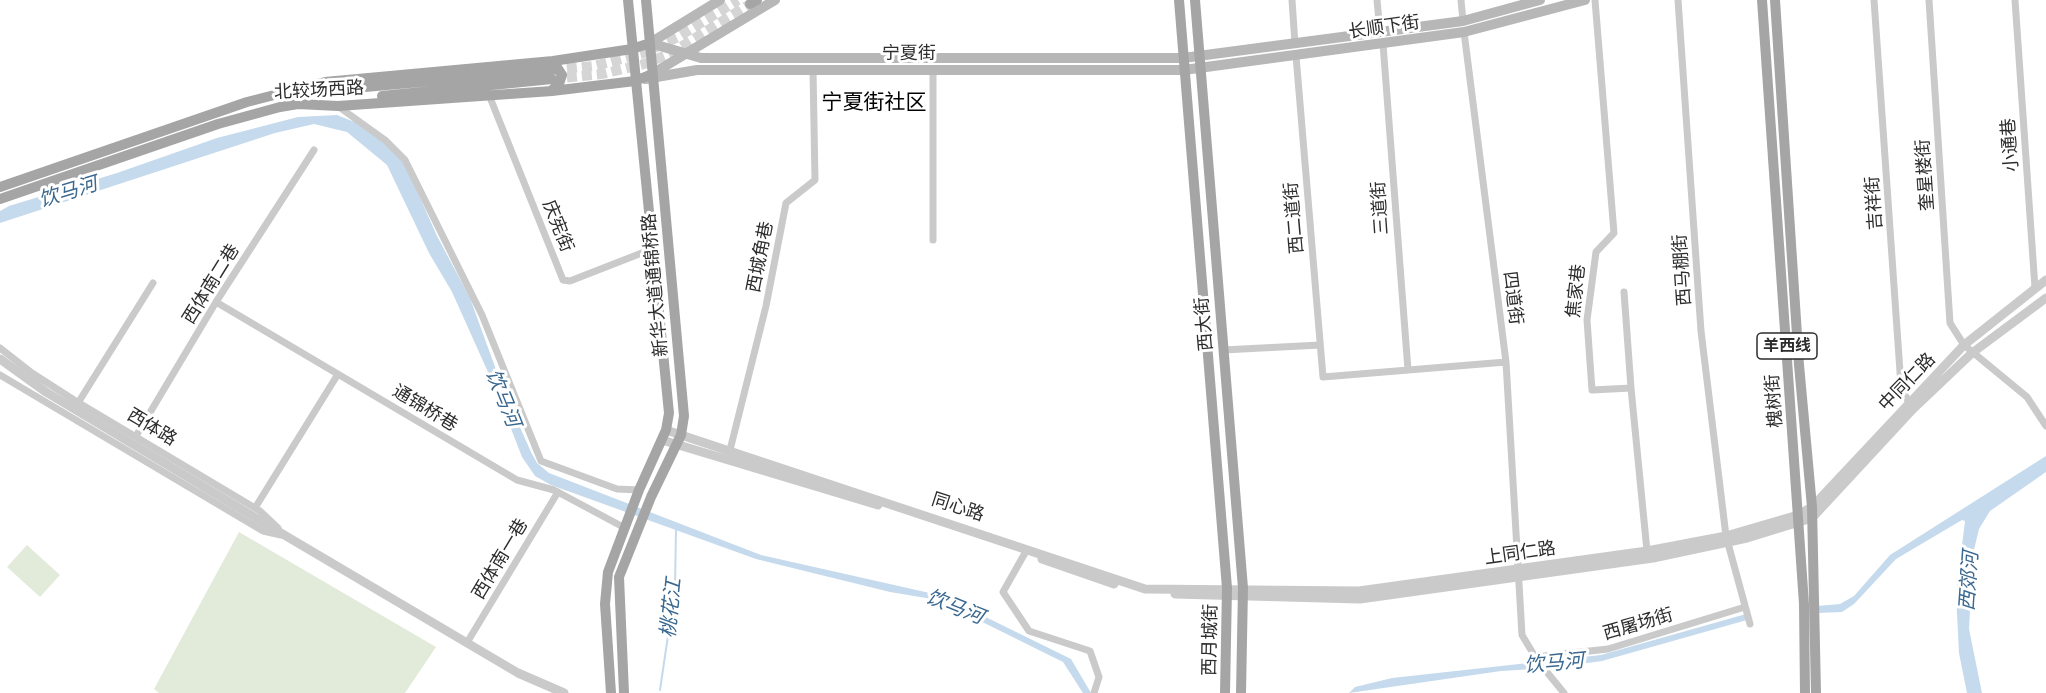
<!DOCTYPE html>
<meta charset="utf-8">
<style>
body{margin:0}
canvas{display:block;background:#fff}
</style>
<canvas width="2046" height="693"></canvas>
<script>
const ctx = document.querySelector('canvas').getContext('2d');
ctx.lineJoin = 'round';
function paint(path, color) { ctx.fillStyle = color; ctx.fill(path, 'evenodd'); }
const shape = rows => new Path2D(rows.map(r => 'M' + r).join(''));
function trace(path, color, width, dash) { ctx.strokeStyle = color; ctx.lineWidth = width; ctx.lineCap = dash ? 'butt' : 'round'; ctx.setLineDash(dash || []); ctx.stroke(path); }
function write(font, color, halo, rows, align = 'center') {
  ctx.font = font + ' "Asap Condensed","Noto Sans SC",sans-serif'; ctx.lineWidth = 6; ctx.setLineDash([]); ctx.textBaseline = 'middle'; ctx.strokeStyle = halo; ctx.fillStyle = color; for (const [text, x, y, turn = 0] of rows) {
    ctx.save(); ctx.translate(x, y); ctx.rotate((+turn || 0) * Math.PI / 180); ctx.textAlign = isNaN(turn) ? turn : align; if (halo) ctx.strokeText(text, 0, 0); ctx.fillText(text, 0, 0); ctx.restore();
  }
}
const green = shape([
 [239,532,436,647,405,693,159,693,154,689],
 [27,545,60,575,40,597,7,567]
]);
const water = shape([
 [337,115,362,125,389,145,405,164,437,236,470,298,503,389,531,452,537,463,549,473,761,555,943,596,1071,659,1091,693,1083,693,1063,662,938,600,890,592,756,559,551,485,535,476,522,457,496,390,452,292,429,253,387,165,347,132,314,124,275,133,0,223,0,211,9,206,117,173,217,138,298,117],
 [2046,456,2046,472,1990,511,1979,529,1973,554,1969,629,1982,693,1967,693,1959,653,1956,594,1965,521,1962,520,1896,559,1854,604,1842,612,1818,613,1817,606,1840,604,1854,596,1890,555],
 [1746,614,1747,620,1602,661,1550,668,1501,671,1349,693,1355,687,1392,678,1601,655]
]);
const stream = shape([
 [660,690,675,588,676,528]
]);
const primaryTunnel = shape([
 [552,70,594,66,641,54,678,37,738,0],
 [552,79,602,74,644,64,671,53,750,4]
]);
const minor = shape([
 [1292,0,1295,44],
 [1377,0,1380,32],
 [1461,0,1463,21],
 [1595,0,1614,233,1596,252,1587,320,1592,390,1631,388,1647,551],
 [1678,0,1701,331,1726,536,1750,624],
 [1874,0,1901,386,1909,403],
 [1929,0,1950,323,1964,345,2027,397,2046,426],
 [2015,0,2035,288],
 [1464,32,1506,362,1522,635,1537,660,1564,693],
 [1383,44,1408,370],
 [1296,56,1323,377,1506,362],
 [489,95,563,280,570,281,652,249],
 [339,107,385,140,405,160,482,315,541,461,617,489,639,490],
 [933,240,933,70],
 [1624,292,1631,388],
 [216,302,517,480,554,490,625,528],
 [0,348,32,373,74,400,260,511,278,528],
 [1223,350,1320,345],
 [0,375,263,531,281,535],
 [78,403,153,283],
 [136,436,216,302,314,150],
 [729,454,766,306,786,203,815,180,813,70],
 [255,508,338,374],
 [1025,553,1003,592,1029,631,1090,651,1099,677,1094,693],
 [468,641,558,492],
 [1535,657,1608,649,1745,607]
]);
const tertiary = shape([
 [0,359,46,392,286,536,518,673,564,693],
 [666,430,1145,589,1359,591,1647,551,1726,536,1798,515,1812,507,1964,345,2046,280],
 [662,440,878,505],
 [1042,559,1114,584],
 [1175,594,1360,599,1653,558,1747,538,1812,518,1913,409,1972,353,2046,298]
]);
const secondary = shape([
 [650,43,701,58,1183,58,1463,21,1540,0],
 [650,43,720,0],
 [652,74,775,0],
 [645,79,697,70,1184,70,1464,32,1585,0]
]);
const primary = shape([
 [1179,0,1227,588,1225,693],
 [1195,0,1243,588,1241,693],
 [1762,0,1804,604,1805,693],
 [1775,0,1799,365,1812,507,1816,693],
 [750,4,757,0],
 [552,90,559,84,562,75,553,61],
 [310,92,552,70],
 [382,96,552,79],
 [0,187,247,102,325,82,553,61,632,49,650,43],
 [0,199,218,124,280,107,298,104,338,106,552,91,635,81,652,74],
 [611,693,605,604,608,572,639,490,666,430,669,413,628,0],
 [624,693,619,577,651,497,681,435,684,416,646,0]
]);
const shields = [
 [1787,346,60]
];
const shieldNames = [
 ["羊西线",1787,346]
];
const streetNames = [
 ["长顺下街",1384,27,-8],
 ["宁夏街",909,53],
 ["北较场西路",319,90,-3],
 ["小通巷",2010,145,-94],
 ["奎星楼街",1925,175,-94],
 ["吉祥街",1874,203,-94],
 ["三道街",1380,208,-94],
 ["西二道街",1294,218,-95],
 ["庆宪街",558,226,68],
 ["西城角巷",760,257,-79],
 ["西马棚街",1682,270,-94],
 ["西体南二巷",211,284,-58],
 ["新华大道通锦桥路",655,285,-95],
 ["焦家巷",1576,291,-84],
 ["四道街",1513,298,83],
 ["西大街",1204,324,-95],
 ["中同仁路",1907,382,-46],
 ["槐树街",1774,401,-94],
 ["通锦桥巷",425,408,31],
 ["西体路",152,427,31],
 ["同心路",958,507,18],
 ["上同仁路",1520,553,-8],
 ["西体南一巷",500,559,-59],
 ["西屠场街",1638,624,-16],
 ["西月城街",1210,640,-89]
];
const waterNames = [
 ["饮马河",68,192,-17],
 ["饮马河",503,398,68],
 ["西郊河",1969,581,-86],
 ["饮马河",955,607,22],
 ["桃花江",671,608,-84],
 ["饮马河",1554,663,-5]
];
const quarterNames = [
 ["宁夏街社区",874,102]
];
paint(green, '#e2ebda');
paint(water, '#c5daec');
trace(stream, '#c5daec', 2);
trace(primaryTunnel, '#d5d5d5', 10, [10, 5]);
trace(minor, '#cacaca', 7);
trace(tertiary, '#cacaca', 9);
trace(secondary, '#b7b7b7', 10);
trace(primary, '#a5a5a5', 10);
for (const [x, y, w] of shields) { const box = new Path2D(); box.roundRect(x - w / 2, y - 13, w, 26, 4.5); ctx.fillStyle = '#fff'; ctx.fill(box); trace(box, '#2d2d2d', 1.5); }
write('bold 16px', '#2d2d2d', null, shieldNames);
write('18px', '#2d2d2d', '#fff', streetNames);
write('italic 20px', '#3a6890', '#fff', waterNames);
write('21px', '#000', '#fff', quarterNames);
</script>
